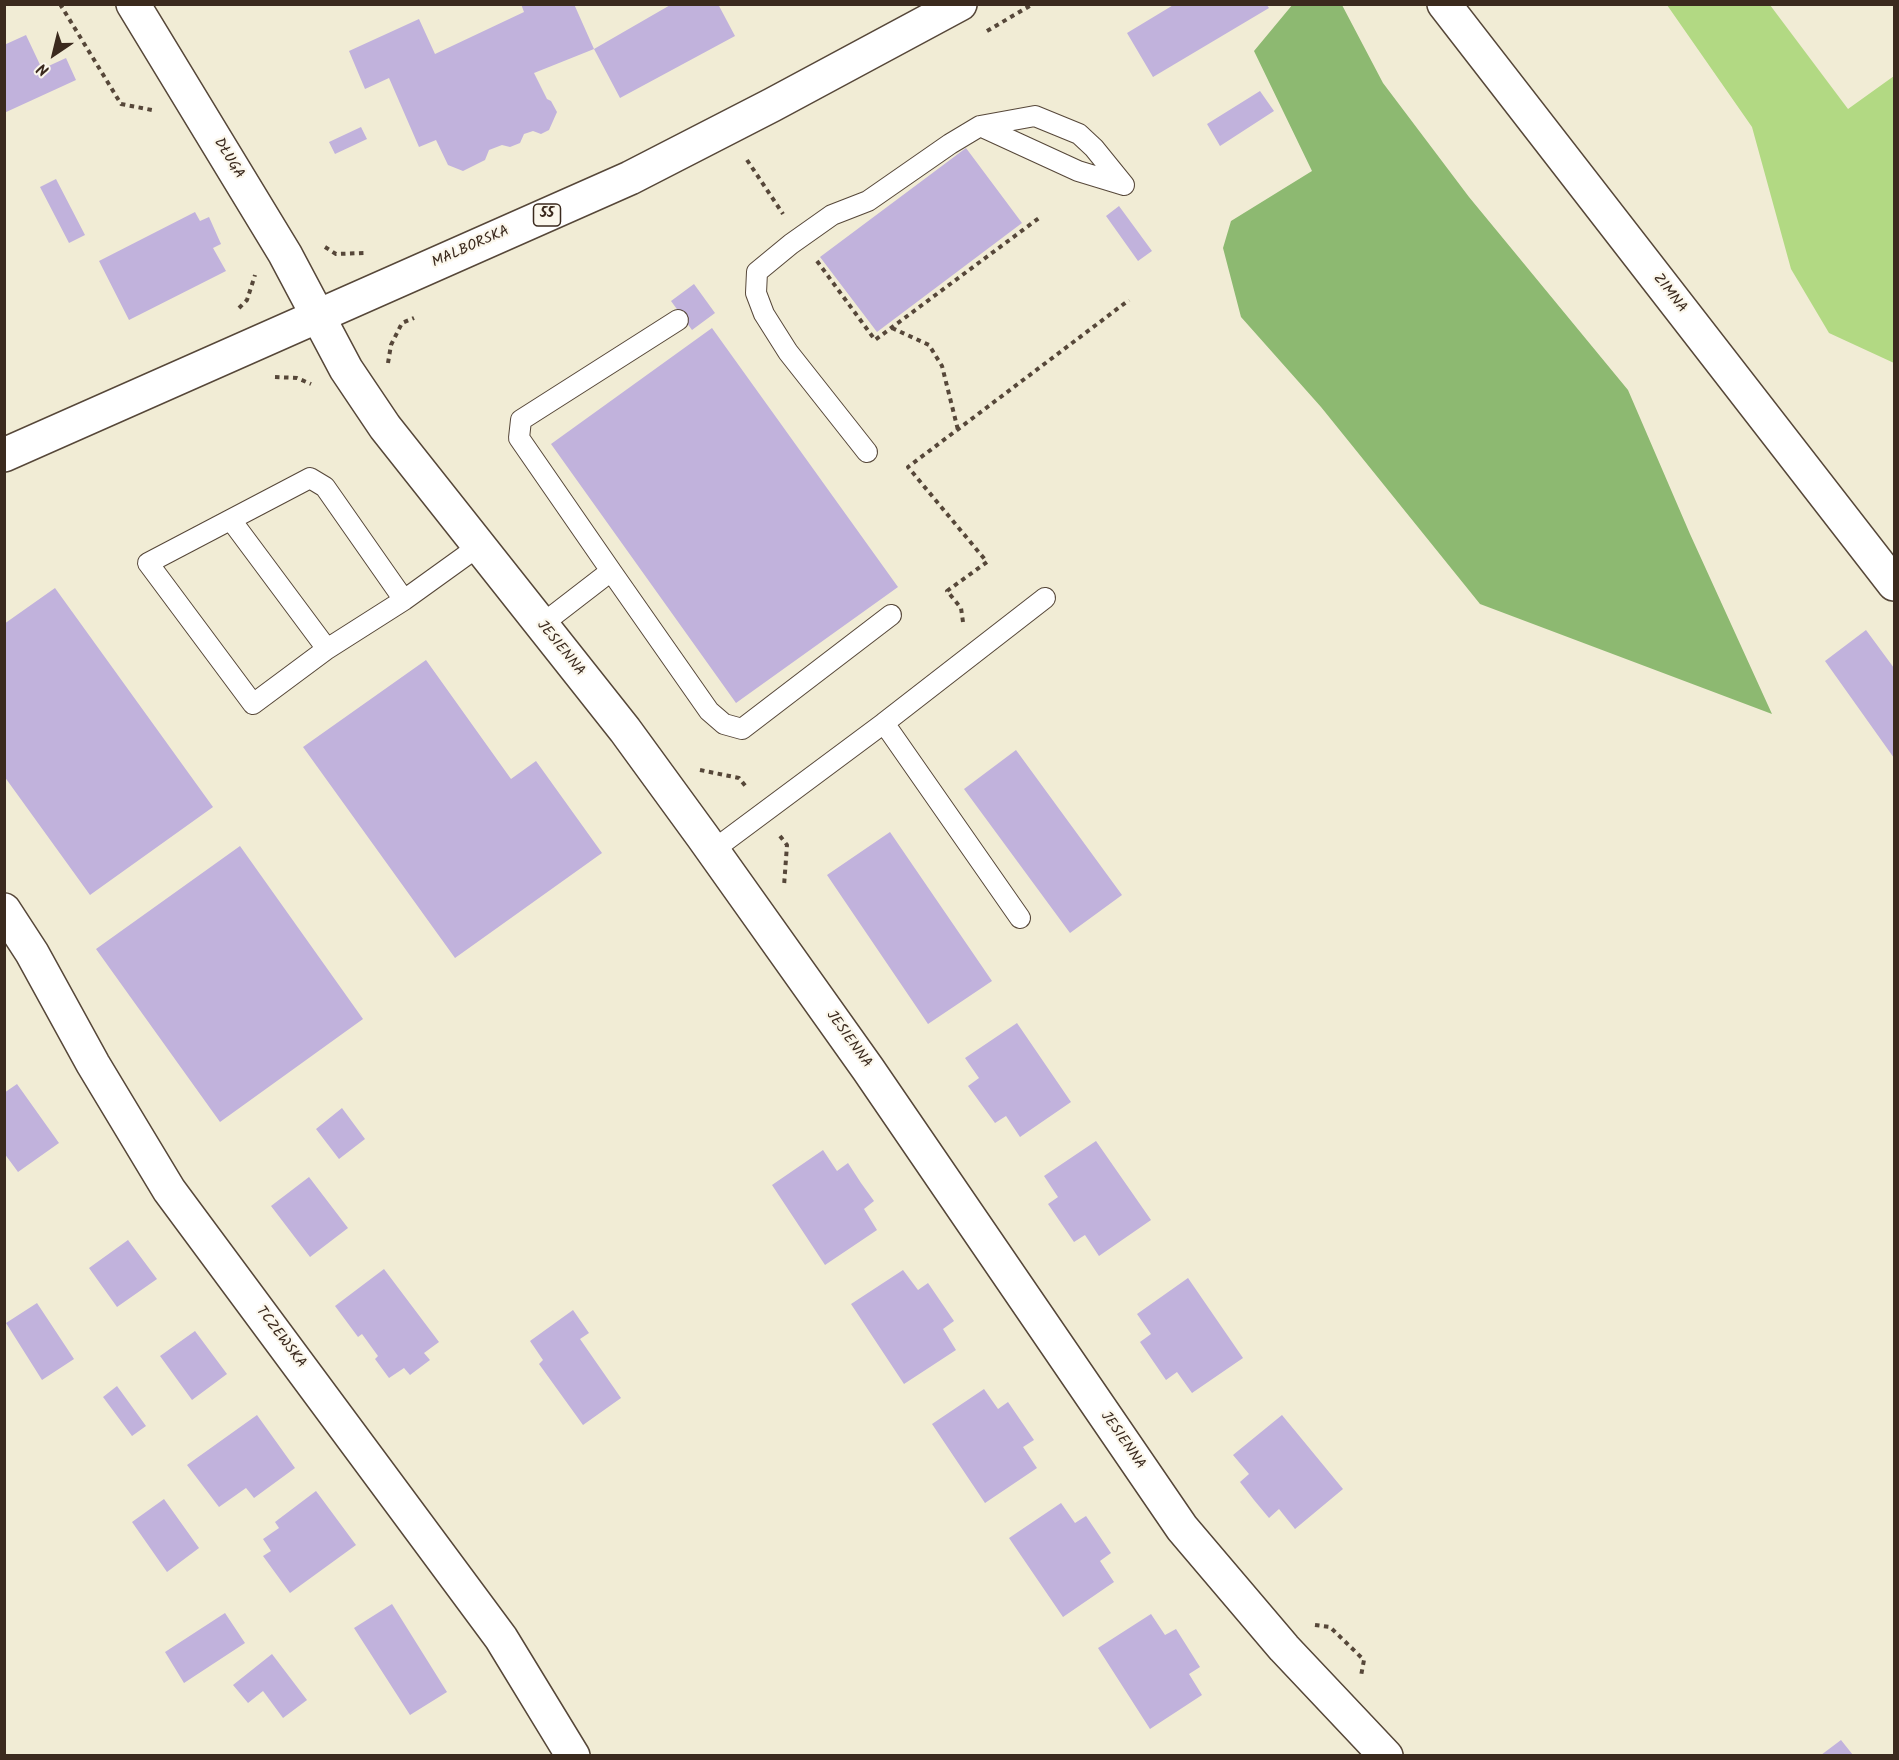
<!DOCTYPE html>
<meta charset="utf-8">
<style>
body{margin:0}
#map{position:relative;width:1899px;height:1760px;overflow:hidden;background:#f1ecd5;font-family:Kalam,sans-serif}
canvas{display:block}
.frame{position:absolute;inset:0;border:6px solid #3b2a1e;pointer-events:none}
.north{position:absolute;left:24px;top:24px;width:60px;height:60px;-webkit-text-stroke:4px #fbf7ec;paint-order:stroke;rotate:215deg;font-size:16px;font-weight:700;line-height:24px;text-align:center;color:#3b2a1e}
.north::after{content:'';display:block;margin:auto;width:21px;height:27px;background:#3b2a1e;clip-path:polygon(50% 0,100% 100%,50% 72%,0 100%)}
</style>
<div id="map">
<canvas width="1899" height="1760"></canvas>
<div class="frame"></div>
<div class="north">N</div>
</div>
<script>
const ctx = document.querySelector('canvas').getContext('2d');
ctx.lineJoin = 'round';
function paint(path, color) { ctx.fillStyle = color; ctx.fill(path, 'evenodd'); }
const shape = rows => new Path2D(rows.map(r => 'M' + r).join(''));
function trace(path, color, width, dash) { ctx.strokeStyle = color; ctx.lineWidth = width; ctx.lineCap = dash ? 'butt' : 'round'; ctx.setLineDash(dash || []); ctx.stroke(path); }
function write(font, color, halo, rows, align = 'center') {
  ctx.font = font + ' Kalam,sans-serif'; ctx.lineWidth = 4.5; ctx.setLineDash([]); ctx.textBaseline = 'middle'; ctx.strokeStyle = halo; ctx.fillStyle = color; for (const [text, x, y, turn = 0] of rows) {
    ctx.save(); ctx.translate(x, y); ctx.rotate((+turn || 0) * Math.PI / 180); ctx.textAlign = isNaN(turn) ? turn : align; if (halo) ctx.strokeText(text, 0, 0); ctx.fillText(text, 0, 0); ctx.restore();
  }
}
const green = shape([
 [1667,5,1770,5,1848,109,1894,76,1894,363,1829,333,1791,269,1752,127]
]);
const forest = shape([
 [1293,4,1342,5,1383,83,1469,197,1628,390,1690,534,1772,714,1480,604,1321,407,1241,317,1223,248,1231,221,1312,171,1254,51]
]);
const building = shape([
 [521,4,574,4,594,49,534,73,547,99,551,101,557,112,549,130,541,134,533,131,524,134,520,143,510,147,502,145,489,150,485,160,463,171,448,165,436,140,419,147,389,78,365,89,349,51,419,19,435,54,524,12],
 [672,4,718,4,735,36,620,98,594,49],
 [1175,4,1266,4,1269,8,1153,77,1127,33],
 [26,35,42,69,66,58,76,80,4,113,4,45],
 [1260,91,1274,111,1220,146,1207,124],
 [361,127,367,139,335,154,329,142],
 [966,148,1022,223,877,332,820,257],
 [56,179,85,235,69,243,40,187],
 [1119,206,1152,251,1138,261,1106,216],
 [195,212,200,221,209,217,221,244,213,248,226,271,129,320,99,261],
 [694,284,715,313,692,330,671,301],
 [712,328,898,587,736,703,551,444],
 [55,588,213,807,90,895,4,776,4,624],
 [1866,630,1894,668,1894,758,1825,661],
 [426,660,511,779,536,761,602,853,455,958,303,747],
 [1016,750,1122,895,1070,933,964,789],
 [890,832,992,981,928,1024,827,875],
 [240,846,363,1019,220,1122,96,949],
 [1017,1023,1071,1102,1020,1137,1006,1116,995,1123,968,1086,979,1078,965,1058],
 [17,1084,59,1143,18,1172,4,1153,4,1093],
 [342,1108,365,1139,339,1159,316,1129],
 [1096,1141,1151,1220,1099,1256,1085,1235,1074,1242,1048,1204,1058,1197,1044,1176],
 [823,1150,837,1171,848,1163,861,1183,874,1201,864,1209,877,1230,825,1265,772,1185],
 [309,1177,348,1228,310,1257,271,1206],
 [128,1240,157,1279,117,1307,89,1268],
 [384,1269,439,1342,424,1353,430,1360,410,1375,404,1368,389,1378,375,1359,378,1356,362,1334,358,1337,335,1306],
 [903,1270,918,1290,928,1283,954,1321,943,1329,956,1350,904,1384,851,1304],
 [1188,1278,1243,1358,1192,1393,1177,1372,1166,1380,1140,1342,1151,1334,1137,1314],
 [37,1303,74,1359,42,1380,6,1323],
 [573,1310,589,1333,580,1339,621,1398,583,1425,539,1364,543,1360,530,1341],
 [195,1331,227,1374,192,1400,160,1356],
 [117,1386,146,1426,132,1436,103,1397],
 [984,1389,998,1409,1008,1402,1034,1440,1023,1447,1037,1468,985,1503,932,1424],
 [257,1415,295,1468,254,1498,246,1488,219,1507,187,1465],
 [1282,1415,1343,1489,1295,1529,1279,1509,1269,1518,1254,1500,1240,1482,1249,1474,1233,1455],
 [316,1491,356,1545,290,1593,263,1556,271,1551,263,1539,279,1528,275,1522],
 [164,1499,199,1548,167,1572,132,1522],
 [1061,1503,1075,1523,1086,1516,1111,1553,1100,1561,1114,1582,1063,1617,1009,1538],
 [392,1604,447,1692,410,1715,354,1628],
 [225,1613,245,1643,184,1683,165,1652],
 [1151,1614,1165,1635,1176,1629,1200,1667,1189,1674,1202,1695,1150,1729,1098,1648],
 [272,1654,307,1700,283,1718,263,1691,248,1703,233,1685],
 [1841,1740,1853,1755,1821,1755]
]);
const path = shape([
 [60,4,121,104,152,110],
 [987,31,1033,4],
 [747,160,783,214],
 [325,247,336,254,364,253],
 [817,261,875,340,1039,218],
 [239,308,247,300,255,275],
 [892,328,929,345,942,366,958,430],
 [388,363,391,345,402,323,414,318],
 [275,377,297,378,311,384],
 [963,622,961,608,947,591,987,562,908,467,1129,300],
 [700,770,739,778,747,788],
 [780,836,787,845,784,886],
 [1315,1625,1330,1627,1364,1660,1361,1676]
]);
const lane = shape([
 [980,126,1035,116,1079,134,1094,148,1124,185],
 [867,452,788,352,764,314,756,293,757,272,791,244,832,215,868,201,950,144,980,126,1078,171,1124,185],
 [231,520,327,649],
 [611,571,709,711,724,724,742,729,891,615],
 [404,600,325,487,310,478,148,563,253,704,327,649,404,600,479,546],
 [541,625,611,571,519,438,521,420,678,320],
 [884,723,1045,598],
 [712,851,884,723,1020,918]
]);
const street = shape([
 [133,4,285,254,346,369,385,427,625,730,703,837,868,1069,1182,1528,1284,1648,1386,1756],
 [1444,4,1894,584],
 [4,910,32,953,93,1064,169,1190,501,1638,573,1756]
]);
const primary = shape([
 [4,455,630,178,772,105,960,4]
]);
const shields = [
 [547,215,27]
];
const shieldNames = [
 ["55",547,215]
];
const streetNames = [
 ["DŁUGA",228,159,59],
 ["MALBORSKA",471,248,-24],
 ["ZIMNA",1669,294,52],
 ["JESIENNA",560,649,51],
 ["JESIENNA",848,1040,54],
 ["TCZEWSKA",280,1338,53],
 ["JESIENNA",1122,1441,55]
];
paint(green, '#b2d983');
paint(forest, '#8db971');
paint(building, '#c1b2dc');
trace(lane, '#564739', 22);
trace(street, '#564739', 36);
trace(primary, '#564739', 36);
trace(path, '#564739', 4, [4.5, 4.5]);
trace(lane, '#fff', 20);
trace(street, '#fff', 33);
trace(primary, '#fff', 33);
for (const [x, y, w] of shields) { const box = new Path2D(); box.roundRect(x - w / 2, y - 11, w, 22, 4.5); ctx.fillStyle = '#fbf7ec'; ctx.fill(box); trace(box, '#3b2a1e', 1.5); }
write('bold 14px', '#3b2a1e', null, shieldNames);
write('15px', '#3b2a1e', '#fbf7ec', streetNames);
</script>
